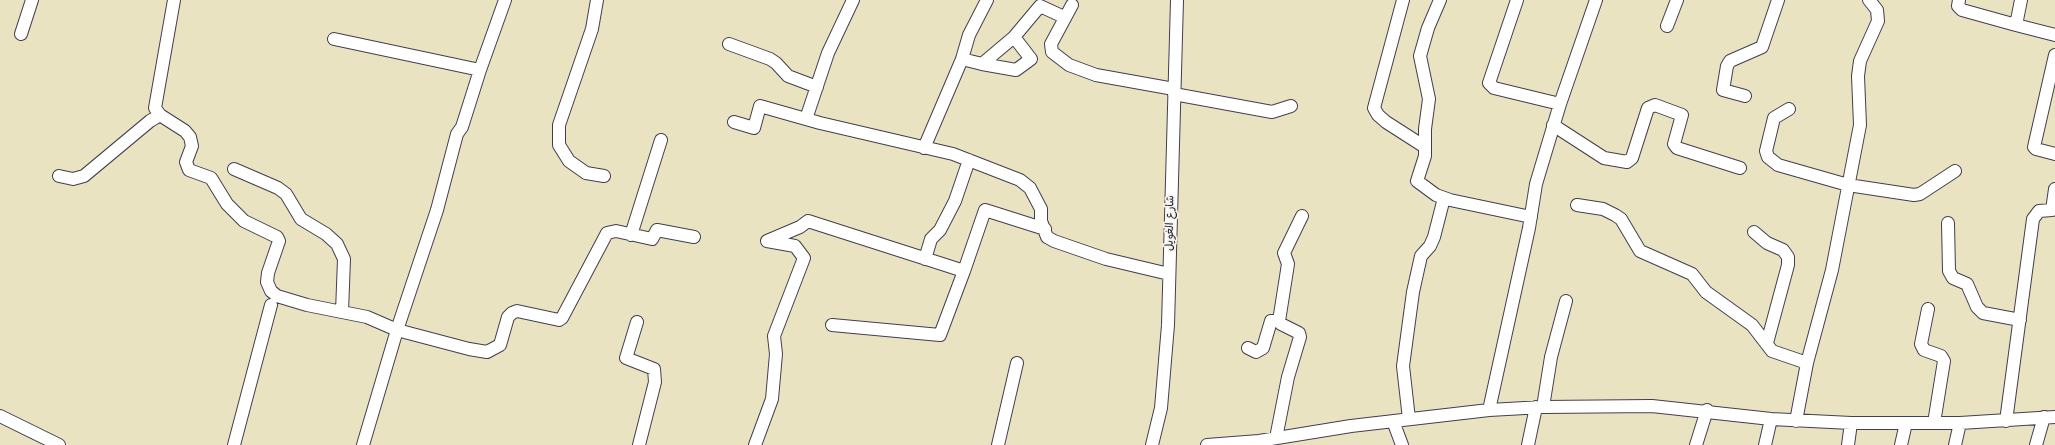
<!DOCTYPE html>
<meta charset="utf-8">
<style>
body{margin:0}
canvas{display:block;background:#eae3c2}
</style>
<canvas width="2055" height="445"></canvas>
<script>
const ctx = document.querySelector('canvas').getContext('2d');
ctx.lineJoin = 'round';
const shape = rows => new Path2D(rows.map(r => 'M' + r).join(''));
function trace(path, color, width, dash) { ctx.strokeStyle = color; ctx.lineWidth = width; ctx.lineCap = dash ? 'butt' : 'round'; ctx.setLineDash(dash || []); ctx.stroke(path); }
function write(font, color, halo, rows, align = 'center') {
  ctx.font = font + ' "Playpen Sans","Playpen Sans Arabic",sans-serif'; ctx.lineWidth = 3.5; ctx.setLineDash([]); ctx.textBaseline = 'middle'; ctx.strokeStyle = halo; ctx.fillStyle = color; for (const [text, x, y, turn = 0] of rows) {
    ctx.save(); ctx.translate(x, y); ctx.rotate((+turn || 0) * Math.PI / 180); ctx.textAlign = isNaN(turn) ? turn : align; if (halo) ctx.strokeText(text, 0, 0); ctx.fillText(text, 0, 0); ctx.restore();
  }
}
const minor = shape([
 [174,0,155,108,160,115,185,131,190,137,192,146,186,162,189,170,211,178,227,204,244,221,277,237,279,241,268,273,267,282,271,291,277,296,307,305,367,317,397,330,469,349,487,352,500,345,508,317,512,313,517,311,559,320,562,318,607,233,616,231,652,239,657,230,694,237],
 [597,0,592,29,559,125,559,145,569,161,586,173,604,176],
 [1403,0,1374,108,1378,115,1386,122,1425,147],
 [1440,0,1428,28,1420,56,1429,99,1425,129,1425,156,1417,181,1436,195,1450,200,1531,217],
 [1517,0,1489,83,1494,88,1560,104],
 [1959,0,1958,6,1962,10,2016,25],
 [2021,0,2016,25,2055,35],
 [1072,5,1051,44,1052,52,1069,65,1096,75,1174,89],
 [1667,26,1677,0],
 [21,34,32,0],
 [334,39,480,70],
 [729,44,770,59,776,63,788,76,817,87],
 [2055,55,2034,147,2036,149,2055,154],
 [962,59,982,64,1014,37,1040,6,1064,17],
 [982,64,1016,70,1031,59,1014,37],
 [1174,94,1272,112,1291,106],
 [1745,96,1723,90,1727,66,1730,61,1762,47,1778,0],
 [1789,109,1774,118,1766,151,1768,157,1778,165,1848,185,1914,195,1920,194,1955,171],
 [806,119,828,53,853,0],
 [734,122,754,128,760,106,820,123,953,154,1020,180,1030,188,1041,209,1041,221,1047,237,1054,241,1106,259,1169,274],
 [1553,125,1604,158,1627,162,1632,158,1648,108,1655,105,1682,115,1674,144,1677,148,1740,168],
 [924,148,962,59,969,35,987,0],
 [234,169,278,188,286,194,301,219,326,234,337,244,344,259,342,312],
 [59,176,73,179,84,176,150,121,160,115],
 [1577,205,1603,209,1615,215,1621,219,1640,251,1692,274,1706,292,1752,325,1772,351,1807,363,1796,421],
 [1948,223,1949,271,1953,278,1967,284,1977,307,1983,313,2020,320],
 [1754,232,1767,243,1783,250,1788,257,1788,265,1767,343],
 [631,235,661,140],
 [925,259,931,239,940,230,955,201,969,160],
 [1928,309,1921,344,1924,350,1941,356,1944,361,1934,423],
 [1279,321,1288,264,1284,253,1302,216],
 [637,322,626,358,654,369,655,382,639,445],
 [832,325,940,335,964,271],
 [1248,348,1256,352,1263,348,1271,321,1279,321,1281,324,1299,333,1300,337,1288,377,1276,438],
 [1807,363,1832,270,1860,125,1858,76,1860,61,1878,21,1877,10,1869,0],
 [1543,407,1551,357,1566,301],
 [1489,410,1529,228,1536,184,1560,104,1596,0],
 [0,416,59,445],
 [1409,419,1403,366,1413,292,1421,256,1430,246,1434,237,1444,198],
 [1393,421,1402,445],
 [2006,421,2033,219,2039,211,2052,210,2055,189],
 [234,445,271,305],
 [363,445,397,330,437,210,457,134,462,127,480,70,505,0],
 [755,445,772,399,776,354,774,336,804,258,795,246,767,241,800,227,808,221,964,271,985,210,1045,229],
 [998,445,1017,363],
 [1152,445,1161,408,1168,325,1177,0],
 [1207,445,1259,441,1351,426,1489,410,1543,407,1652,406,1771,419,1851,423,1960,423,2055,417],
 [1528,445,1536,407],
 [1696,445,1707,410],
 [1765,445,1771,419],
 [1848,445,1851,423],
 [1901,445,1906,423],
 [1955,445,1960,423],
 [2036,445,2044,417]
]);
const streetNames = [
 ["شارع الغويل",1170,223,-89]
];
trace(minor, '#403f4f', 14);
trace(minor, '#fff', 12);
write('11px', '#22223b', '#f7f3e8', streetNames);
</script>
